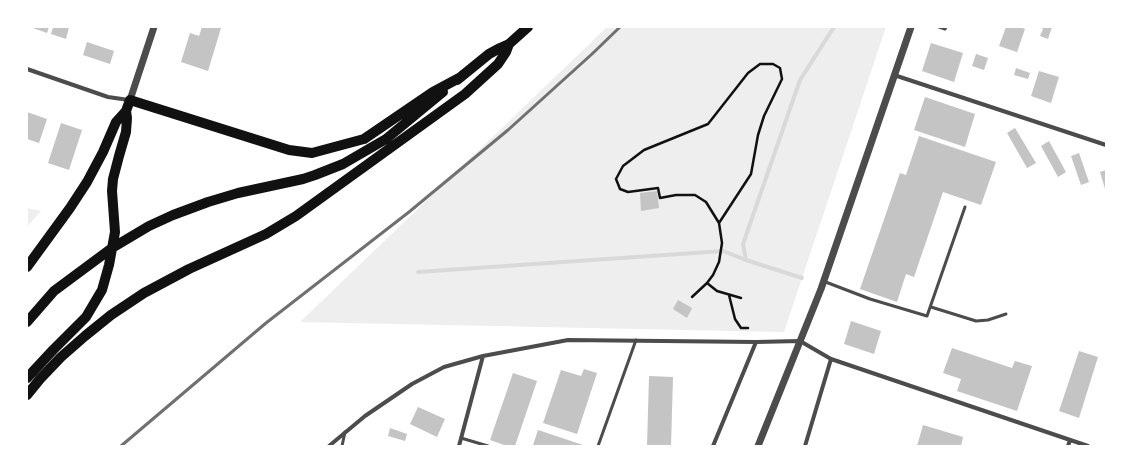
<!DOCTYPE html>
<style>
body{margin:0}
#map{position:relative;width:1133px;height:473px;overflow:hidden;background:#fff;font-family:Raleway,sans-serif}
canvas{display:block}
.frame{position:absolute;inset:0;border:28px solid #fff;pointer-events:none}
</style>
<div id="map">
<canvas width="1133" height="473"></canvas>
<div class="frame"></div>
</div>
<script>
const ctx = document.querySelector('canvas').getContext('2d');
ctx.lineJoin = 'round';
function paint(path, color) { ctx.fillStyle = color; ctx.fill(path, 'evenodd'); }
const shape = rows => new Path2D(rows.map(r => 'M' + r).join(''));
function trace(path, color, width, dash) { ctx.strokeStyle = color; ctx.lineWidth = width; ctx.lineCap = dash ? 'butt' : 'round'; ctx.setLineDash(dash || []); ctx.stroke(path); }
const green = shape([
 [607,27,886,27,784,332,300,322],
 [27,208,41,211,27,227]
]);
const stream = shape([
 [418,272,723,251,746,260],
 [802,278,746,260,743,244,800,80,834,27]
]);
const building = shape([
 [30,27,49,27,47,33],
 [53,27,69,27,66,39,51,34],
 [202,27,217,27,221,28,208,71,181,62,190,33,199,36],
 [1006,27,1020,27,1025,29,1017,52,999,46],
 [1039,27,1052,27,1048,39,1040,36,1043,29],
 [87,42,114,51,110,64,83,55],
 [931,43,963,53,954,82,922,71],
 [976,54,988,58,984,70,972,66],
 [1016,68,1030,73,1028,79,1014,75],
 [1039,71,1059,77,1051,103,1031,96],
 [925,97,975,114,965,147,914,130],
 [27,112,47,119,39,143,27,139],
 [61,123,82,130,69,170,48,163],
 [1015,128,1036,163,1027,168,1007,133],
 [919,136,996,162,981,205,943,192,914,277,906,274,897,302,860,289,900,173,906,175],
 [1049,141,1066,172,1058,177,1041,146],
 [1079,153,1089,182,1081,185,1071,156],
 [1106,170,1106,192,1100,172],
 [657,191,659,208,641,211,640,193],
 [678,300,692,308,687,318,673,309],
 [851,321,881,331,874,354,844,344],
 [952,348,1012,368,1015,361,1032,366,1017,411,957,391,961,379,943,373],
 [1079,351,1098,357,1079,418,1059,411],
 [584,369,597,373,577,434,543,423,561,370,581,376],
 [513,373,537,381,515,446,507,446,490,440],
 [649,376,673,377,671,446,647,446],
 [418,407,445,419,437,437,410,424],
 [923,425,963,437,961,446,917,446],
 [390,428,407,434,405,441,388,436],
 [538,430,586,446,538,446,533,445]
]);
const path = shape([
 [707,283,717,291,741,298],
 [729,295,735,319,741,328,748,328],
 [692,297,707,283,713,275,719,262,722,243,719,223,706,202,695,195,676,195,660,198,658,188,628,192,620,189,616,179,623,166,644,150,708,124,748,73,760,64,773,64,780,68,782,79,764,116,758,135,751,174,719,223]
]);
const service = shape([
 [939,27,945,29,946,27],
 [823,281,870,299,927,316,965,207],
 [931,307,976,321,988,320,1006,314],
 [461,438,488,446],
 [342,446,345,432],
 [598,446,636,340]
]);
const minor = shape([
 [27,69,108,97,129,100],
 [894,75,1106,145],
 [329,446,365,416,412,384,444,367,483,356,568,340,756,342,800,341,831,359,1088,446],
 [459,446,483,356],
 [713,446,756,342],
 [805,446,831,359],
 [1068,446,1070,440]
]);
const tertiary = shape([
 [130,100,154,27],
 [758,446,821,289,911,27]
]);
const primary = shape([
 [457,80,489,54,500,48,509,44,528,27],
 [27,267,70,208,87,182,103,152,116,122,126,111],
 [27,322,54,291,112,248,149,226,173,215,208,202,238,193,303,179,315,175,343,164,386,139,443,92],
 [27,378,53,350,86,317,102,290,109,265,115,232,112,191,113,179,119,156,126,132,127,118,126,111,130,100,289,150,312,153,364,139,433,92,461,77],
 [27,395,40,379,61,357,85,336,111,315,144,293,189,269,266,234,296,216,465,94,498,64,506,52,509,44]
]);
const rail = shape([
 [121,446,266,323,409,212,508,130,592,54,620,27]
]);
paint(green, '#eee');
trace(stream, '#d9d9d9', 4);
paint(building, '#c4c4c4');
trace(path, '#111', 2.5);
trace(service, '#4c4c4c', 3);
trace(minor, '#4c4c4c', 4);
trace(tertiary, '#4c4c4c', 7);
trace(primary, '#111', 10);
trace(rail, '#707070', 3);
</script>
